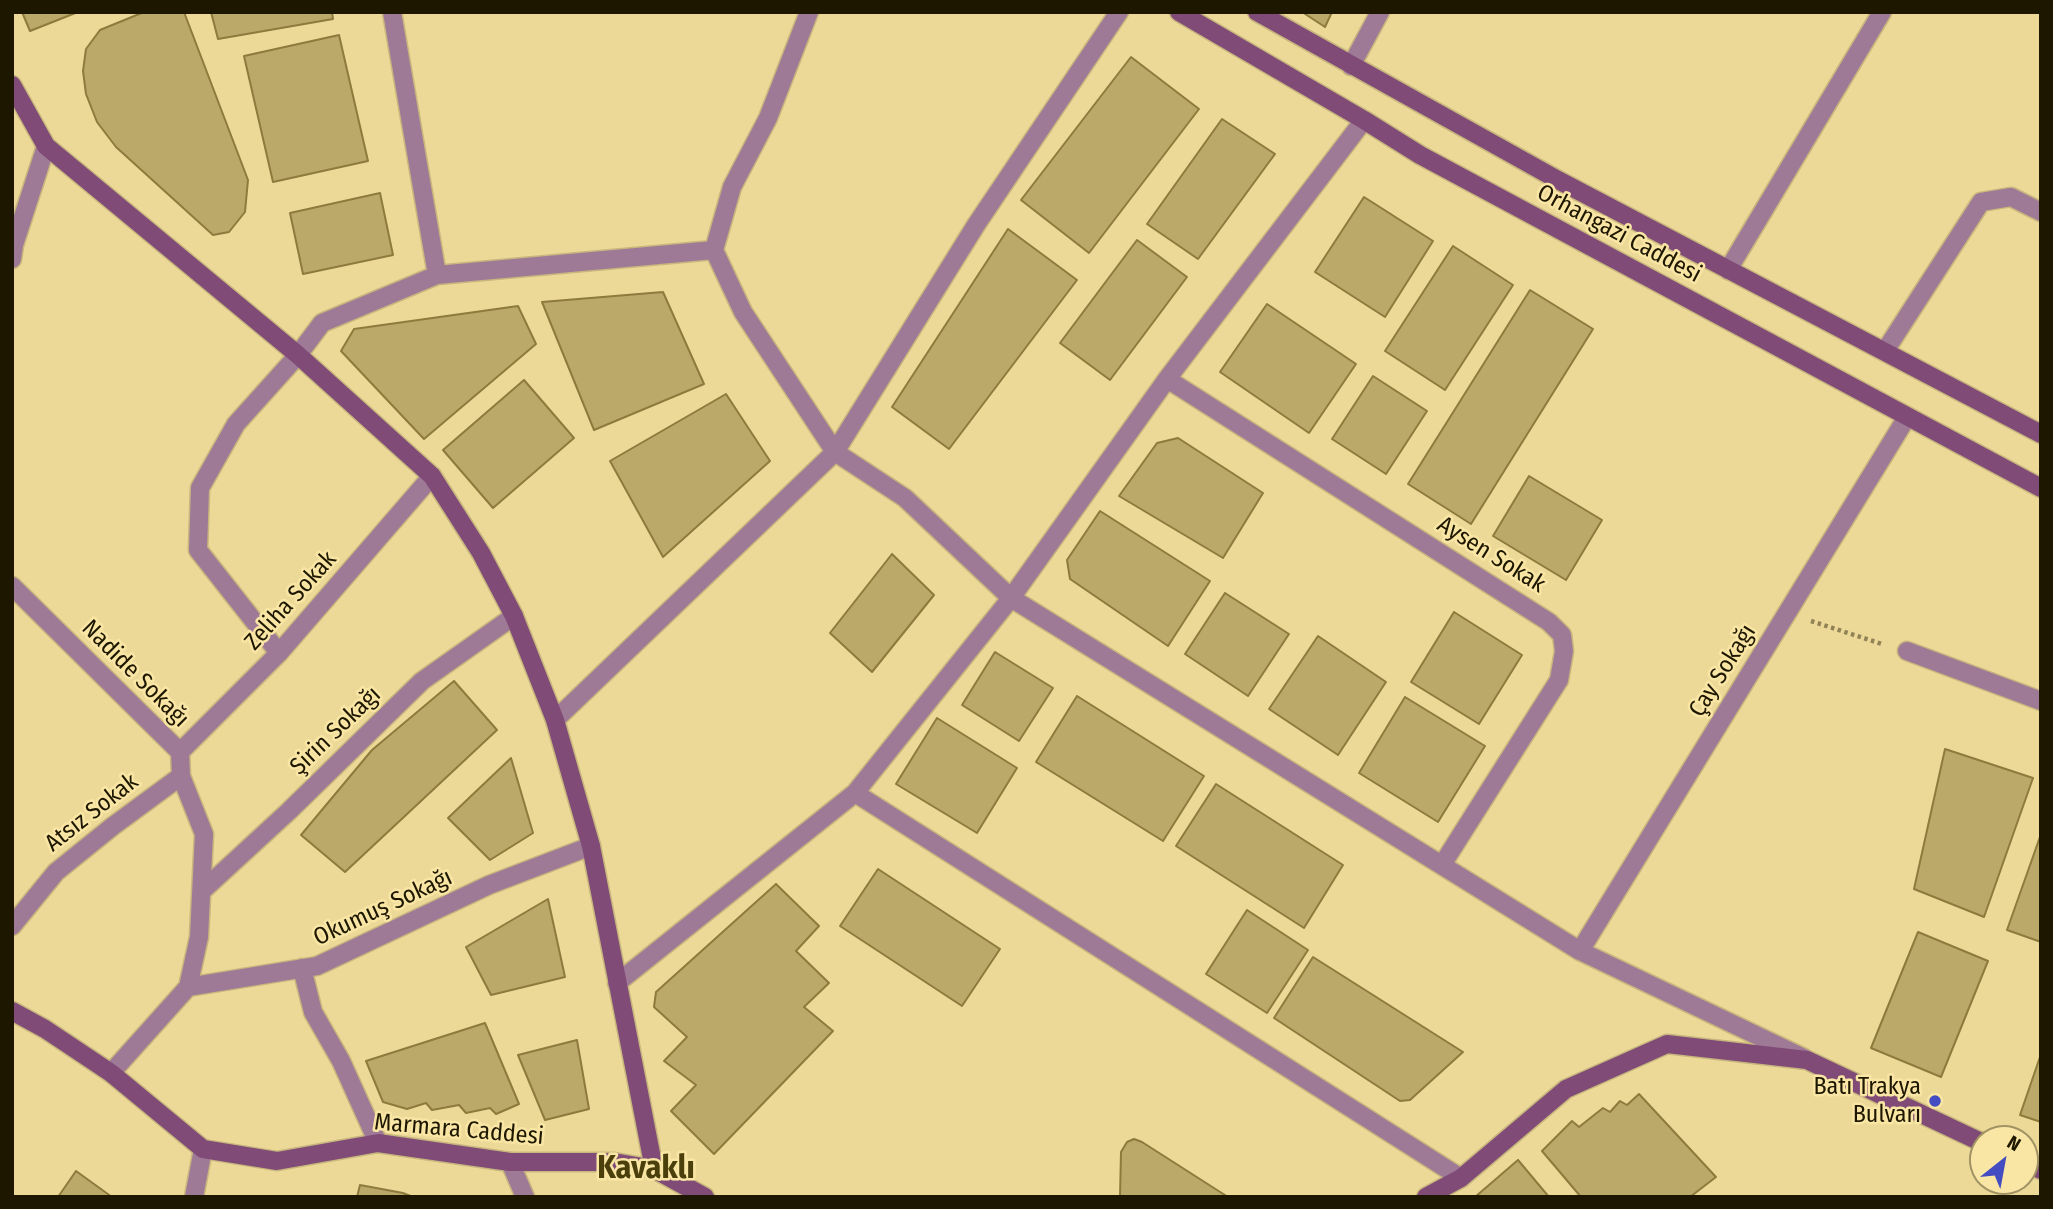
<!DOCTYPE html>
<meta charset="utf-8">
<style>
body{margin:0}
#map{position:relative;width:2053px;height:1209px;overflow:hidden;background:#ecd998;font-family:"Fira Sans Condensed",sans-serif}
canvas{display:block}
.frame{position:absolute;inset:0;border:14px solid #1e1700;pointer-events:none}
.north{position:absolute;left:1969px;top:1125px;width:70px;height:70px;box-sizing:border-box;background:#f9e6a5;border:2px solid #a19363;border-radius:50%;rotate:31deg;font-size:19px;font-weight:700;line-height:28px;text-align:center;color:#1e1700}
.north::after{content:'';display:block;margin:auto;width:24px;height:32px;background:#434cc0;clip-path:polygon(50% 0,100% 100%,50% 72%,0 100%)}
</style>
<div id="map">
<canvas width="2053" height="1209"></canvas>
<div class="frame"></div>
<div class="north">N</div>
</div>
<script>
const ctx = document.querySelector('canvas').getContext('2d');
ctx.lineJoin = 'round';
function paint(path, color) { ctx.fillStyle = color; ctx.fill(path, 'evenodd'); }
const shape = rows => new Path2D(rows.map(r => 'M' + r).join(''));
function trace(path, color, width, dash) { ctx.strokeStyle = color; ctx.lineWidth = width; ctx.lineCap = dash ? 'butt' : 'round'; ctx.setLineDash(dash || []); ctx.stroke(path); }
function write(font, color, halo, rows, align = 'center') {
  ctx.font = font + ' "Fira Sans Condensed",sans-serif'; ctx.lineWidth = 5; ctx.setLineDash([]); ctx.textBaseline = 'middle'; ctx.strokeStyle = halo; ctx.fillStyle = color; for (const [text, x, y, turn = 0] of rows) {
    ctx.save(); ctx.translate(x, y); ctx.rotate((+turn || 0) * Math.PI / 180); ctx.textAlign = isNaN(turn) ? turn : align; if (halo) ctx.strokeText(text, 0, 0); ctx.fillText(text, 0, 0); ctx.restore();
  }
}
const building = shape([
 [22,12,78,12,30,31,22,12],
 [144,12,184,12,248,180,245,212,229,232,213,235,116,147,97,122,86,94,83,71,86,49,100,30,144,12],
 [211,12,332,12,333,19,218,39,211,12],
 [1302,12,1332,12,1325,27,1302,12],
 [339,35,368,161,273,182,244,56,339,35],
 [1131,57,1199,109,1089,253,1021,200,1131,57],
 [1222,119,1275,154,1198,259,1147,224,1222,119],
 [380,193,393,255,303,274,290,213,380,193],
 [1364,197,1433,241,1385,317,1315,272,1364,197],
 [1008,229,1077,280,949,449,892,407,1008,229],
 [1137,240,1187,277,1110,380,1060,343,1137,240],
 [1453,246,1513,285,1445,390,1385,351,1453,246],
 [1530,290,1593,329,1471,524,1408,484,1530,290],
 [663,292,704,384,594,430,542,302,663,292],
 [1267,304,1356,364,1309,433,1220,372,1267,304],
 [518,306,536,344,424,439,341,351,354,329,518,306],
 [1373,376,1427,411,1386,474,1332,439,1373,376],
 [524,380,574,438,493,508,443,450,524,380],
 [726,394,770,461,663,557,610,461,726,394],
 [1178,438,1263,493,1223,558,1119,496,1157,443,1178,438],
 [1529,476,1602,520,1566,580,1493,536,1529,476],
 [1100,511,1210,581,1168,646,1070,579,1067,560,1100,511],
 [892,554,934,595,872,672,830,633,892,554],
 [1225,593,1289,634,1248,696,1185,654,1225,593],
 [1454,612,1522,655,1479,724,1411,682,1454,612],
 [1318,636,1386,682,1338,755,1269,709,1318,636],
 [995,652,1053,688,1019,741,962,705,995,652],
 [454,681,497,730,345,872,301,835,372,750,454,681],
 [1077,696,1204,776,1163,841,1036,762,1077,696],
 [1405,697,1485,746,1438,822,1359,773,1405,697],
 [937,718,1017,768,977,833,896,784,937,718],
 [1945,749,2033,778,1984,917,1914,889,1945,749],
 [511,758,533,833,490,860,448,818,511,758],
 [1216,784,1343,865,1304,928,1176,846,1216,784],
 [2041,834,2041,942,2007,930,2041,834],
 [878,869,1000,949,962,1006,840,926,878,869],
 [776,884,819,926,796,951,829,983,804,1007,833,1031,714,1154,671,1111,696,1085,664,1061,687,1037,654,1007,656,992,776,884],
 [548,899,565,977,491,995,466,947,548,899],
 [1247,910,1308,950,1267,1013,1206,974,1247,910],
 [1918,932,1988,961,1941,1077,1871,1048,1918,932],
 [1313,957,1463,1052,1410,1100,1400,1101,1274,1018,1313,957],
 [485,1023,519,1104,496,1114,490,1108,466,1113,459,1105,432,1110,426,1103,407,1109,383,1102,366,1061,485,1023],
 [577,1040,589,1109,545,1120,518,1055,577,1040],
 [2041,1054,2041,1122,2020,1115,2041,1054],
 [1639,1094,1716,1177,1690,1197,1581,1197,1542,1151,1572,1121,1579,1127,1603,1108,1610,1112,1620,1101,1627,1105,1639,1094],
 [1134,1139,1142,1142,1228,1197,1120,1197,1121,1152,1127,1142,1134,1139],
 [1518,1160,1549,1197,1475,1197,1518,1160],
 [76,1171,112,1197,58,1197,76,1171],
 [360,1185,403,1193,413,1197,357,1197,360,1185]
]);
const path = shape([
 [1811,621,1882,644]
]);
const street = shape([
 [392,12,437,275],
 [809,12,768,118,732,187,714,250,743,312,835,452,905,498,1011,598,1580,951,1804,1058],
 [1351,66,1380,12],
 [12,259,14,245,46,146],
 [1728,270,1882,12],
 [1885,351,1981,202,2011,197,2041,212],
 [1167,379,1549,622,1562,635,1564,651,1559,680,1442,865],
 [12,586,180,752,181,776,204,834,199,937,188,987,111,1073],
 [1907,651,2041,701],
 [279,653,198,550,200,488,236,424,298,355,322,323,437,275,714,250],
 [555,720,835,452,976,225,1119,12],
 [180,752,279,653,432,476],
 [855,793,1461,1178],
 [202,891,289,811,422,681,514,616],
 [12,926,56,872,113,826,181,776],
 [1580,951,1907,417],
 [302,968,313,1012,341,1061,378,1143],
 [617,983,855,793,1011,598,1167,379,1364,120],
 [188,987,317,966,489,885,591,846],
 [510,1162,525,1197],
 [194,1197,203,1149]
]);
const secondary = shape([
 [1179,12,1364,120,1420,155,2041,488],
 [1257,12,1558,180,2041,434],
 [12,85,46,146,298,355,432,476,481,553,514,616,555,720,591,846,654,1169],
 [12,1011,45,1029,111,1073,203,1149,277,1161,378,1143,510,1162,614,1162,654,1169,705,1197],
 [2025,1163,2041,1170],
 [1426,1197,1461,1178,1566,1089,1667,1044,1807,1060,1983,1143]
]);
const markers = [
 [1935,1101,7,"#434cc0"]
];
const streetNames = [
 ["Orhangazi Caddesi",1619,234,28],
 ["Aysen Sokak",1491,555,32],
 ["Zeliha Sokak",291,601,-48],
 ["Çay Sokağı",1723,671,-58],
 ["Nadide Sokağı",135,674,45],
 ["Şirin Sokağı",336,731,-44],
 ["Atsız Sokak",92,813,-38],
 ["Okumuş Sokağı",383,908,-25],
 ["Marmara Caddesi",459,1130,5]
];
const poiNames = [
 ["Batı Trakya",1921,1087],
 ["Bulvarı",1921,1115]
];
const districtNames = [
 ["Kavaklı",646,1169]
];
paint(building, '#bba96a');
trace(building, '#8d7b3d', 2);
trace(street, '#c7b67d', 21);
trace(secondary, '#c7b67d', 21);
trace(path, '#918355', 4.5, [3.5, 3.5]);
trace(street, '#9f7a97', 18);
trace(secondary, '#814b77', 18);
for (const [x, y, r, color] of markers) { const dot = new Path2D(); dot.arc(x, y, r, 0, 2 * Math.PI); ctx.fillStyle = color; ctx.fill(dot); trace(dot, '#f9e6a5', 2.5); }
write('24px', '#1e1700', '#f9e6a5', streetNames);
write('24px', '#1e1700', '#f9e6a5', poiNames, 'right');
write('bold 32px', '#4b3f0c', '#f9e6a5', districtNames);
</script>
